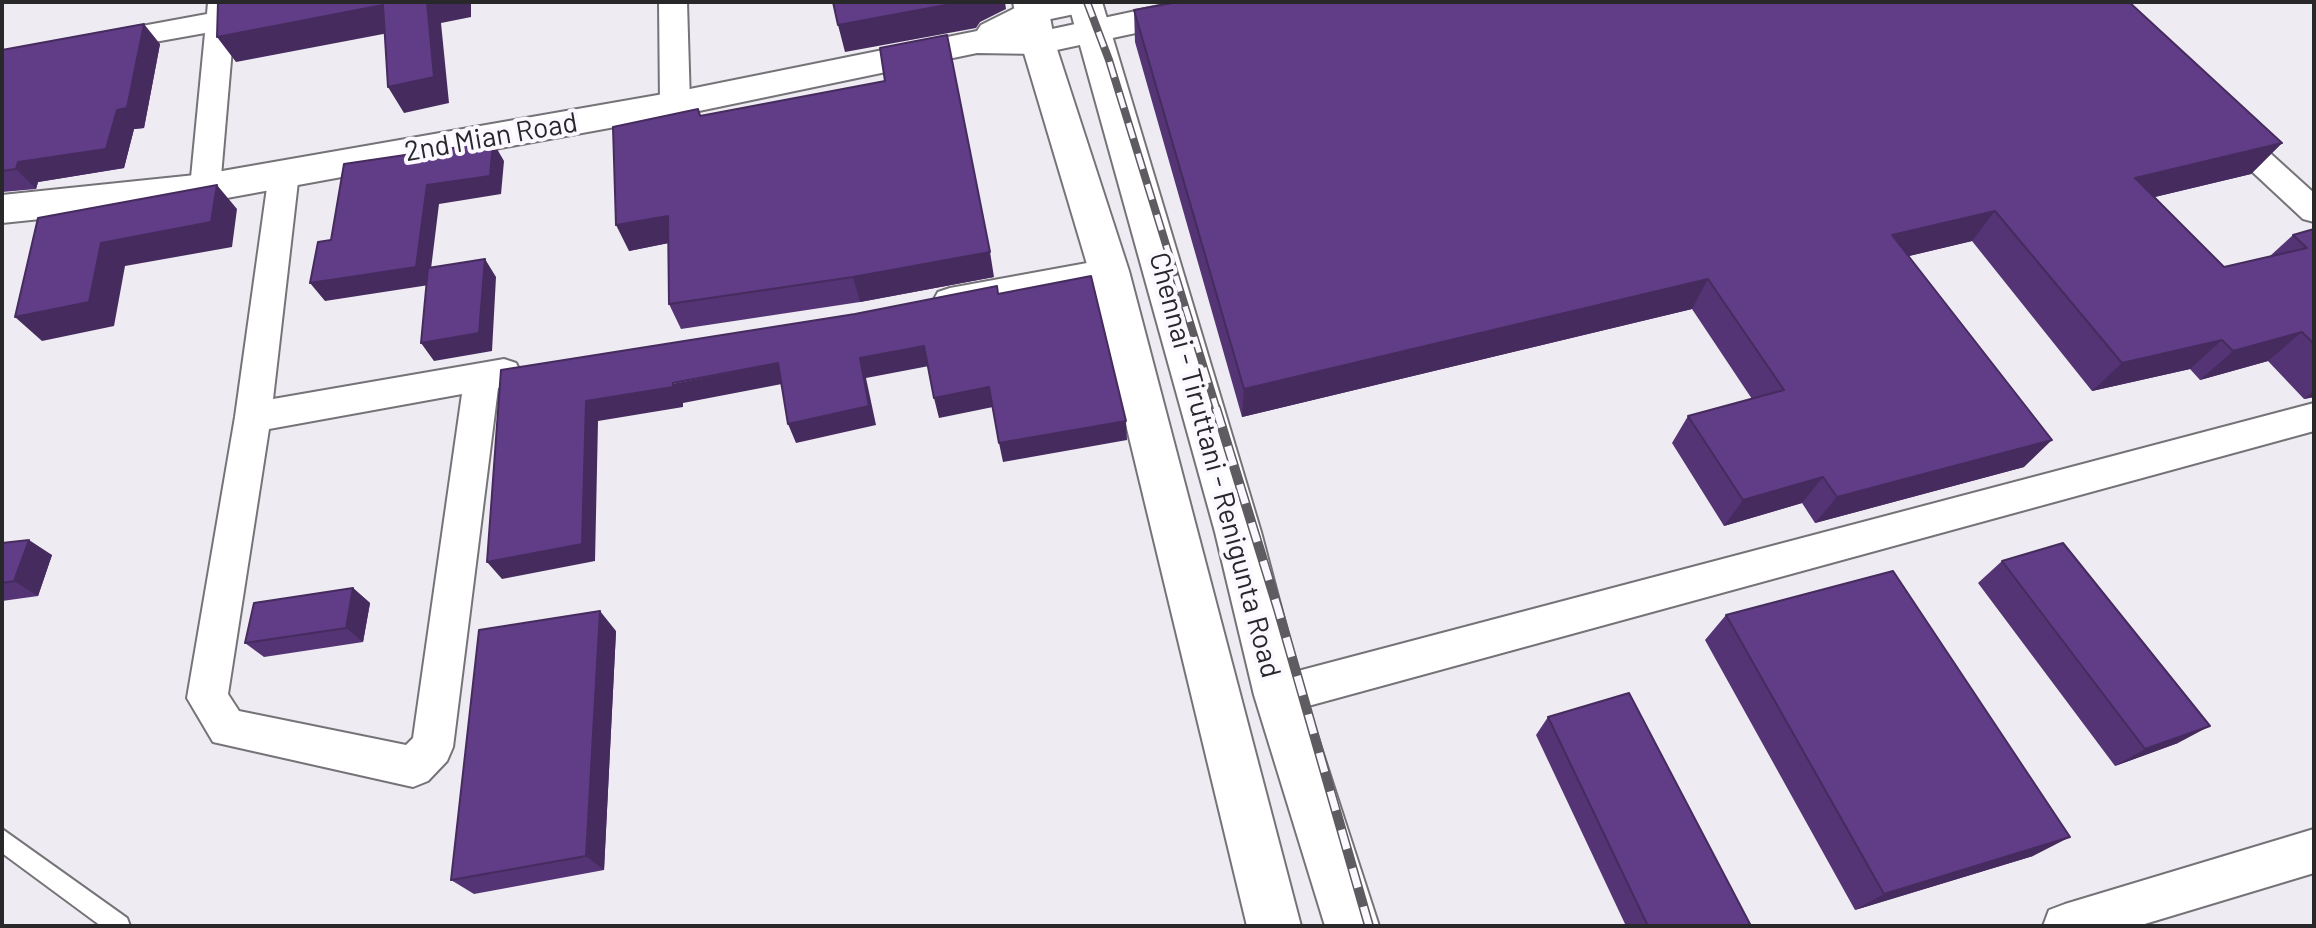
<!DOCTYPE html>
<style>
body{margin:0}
#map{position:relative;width:2316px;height:928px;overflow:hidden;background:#eeebf2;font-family:Barlow,sans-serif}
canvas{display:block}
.frame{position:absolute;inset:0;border:4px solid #28272a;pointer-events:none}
</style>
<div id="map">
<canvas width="2316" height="928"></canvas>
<div class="frame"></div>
</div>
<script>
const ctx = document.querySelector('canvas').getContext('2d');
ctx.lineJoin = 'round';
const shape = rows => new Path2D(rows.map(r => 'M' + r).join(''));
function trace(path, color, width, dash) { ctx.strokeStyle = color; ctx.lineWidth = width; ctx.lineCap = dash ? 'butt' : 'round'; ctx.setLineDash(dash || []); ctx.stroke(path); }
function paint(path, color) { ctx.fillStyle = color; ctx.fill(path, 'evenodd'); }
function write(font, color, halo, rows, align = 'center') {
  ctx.font = font + ' Barlow,sans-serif'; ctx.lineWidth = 8; ctx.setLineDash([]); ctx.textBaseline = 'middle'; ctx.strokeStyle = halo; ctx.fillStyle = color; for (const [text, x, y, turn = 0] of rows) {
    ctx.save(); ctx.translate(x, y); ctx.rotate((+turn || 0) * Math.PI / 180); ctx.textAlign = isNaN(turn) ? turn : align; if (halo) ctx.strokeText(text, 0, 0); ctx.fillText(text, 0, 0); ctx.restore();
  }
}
const service = shape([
 [2,829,127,918,130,926,101,926,2,853,2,829]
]);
const minor = shape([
 [208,2,236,2,220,188,216,196,205,199,194,196,190,188,205,33,104,51,94,49,90,42,94,35,104,33,207,14,208,2],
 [659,2,687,2,690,104,685,111,675,114,665,111,660,104,659,2],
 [2227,121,2238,124,2314,193,2314,222,2303,219,2216,138,2212,131,2216,124,2227,121],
 [284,162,295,165,299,173,273,399,504,359,516,363,521,373,516,383,498,388,453,747,447,761,428,781,413,787,213,742,187,698,235,417,269,173,273,165,284,162],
 [462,394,413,738,406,745,239,711,228,694,269,429,462,394],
 [1109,259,1120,262,1125,271,1120,280,950,314,938,310,933,301,938,292,950,288,1109,259],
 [2314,403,2314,431,1279,714,1265,708,1259,695,1265,682,1279,676,2314,403],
 [2314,829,2314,873,2138,926,2043,926,2049,910,2065,904,2314,829]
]);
const secondary = shape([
 [1027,2,1099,2,1094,10,1041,21,1022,31,1038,32,1178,2,1246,2,1241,10,1229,13,1038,54,977,53,675,116,205,202,2,223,2,195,205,174,675,92,977,31,981,25,1027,2]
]);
const primary = shape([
 [1013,2,1047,2,1055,43,1129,271,1301,926,1247,926,1089,271,1021,43,1013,2],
 [1068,2,1102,2,1261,532,1304,695,1379,926,1325,926,1254,695,1215,532,1068,2]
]);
const railFar1 = shape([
 [1087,2,1109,60,1217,410]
]);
const rail = shape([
 [1216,408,1278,609,1369,926]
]);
const wall = shape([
 [1134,10,2282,143,2251,174,2155,197,2224,267,2270,256,2293,235,2314,229,2314,397,2304,399,2268,361,2200,380,2190,369,2092,391,1972,241,1909,256,2024,467,1815,523,1802,503,1724,526,1672,443,1688,416,1752,399,1692,309,1242,417,1135,42],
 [160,44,144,128,134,129,124,168,38,182,36,189,2,192,2,50],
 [698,109,701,116,994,277,860,302,681,329,669,304,668,243,629,251],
 [2,543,52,555,38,596,2,601],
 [2002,561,2178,743,2115,766,1978,583],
 [353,588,370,603,363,642,264,657,245,643],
 [1726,615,2033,856,1855,910,1705,640],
 [616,631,604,870,474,894,451,880],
 [1548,717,1751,926,1626,926,1536,735]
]);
const shadedWall = shape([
 [427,2,471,2,471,17,441,23,449,103,404,113,388,87],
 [962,2,1005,2,1006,9,980,22,976,28,845,52,838,25],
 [383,5,399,31,236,62,217,37],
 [144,24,160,44,144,128,134,129,124,168,38,182,36,189,16,169,18,162],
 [493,142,504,161,501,194,439,204,429,285,325,301,310,283,427,185],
 [2282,143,2251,174,2108,208,2135,178],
 [217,185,237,209,232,247,125,266,114,326,42,341,15,317,101,243],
 [1995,211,1972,241,1871,265,1892,235],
 [668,216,679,241,629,251,616,225],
 [990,252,994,277,860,302,853,277],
 [485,259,496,277,492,351,434,361,421,343],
 [1708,279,1692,309,1242,417,1244,389],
 [2302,332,2268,361,2200,380,2233,351],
 [2222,340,2190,369,2092,391,2122,363],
 [924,346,929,366,866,378,876,425,796,443,788,424,860,358],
 [778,363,787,383,683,403,683,407,598,421,595,561,502,579,487,562,586,401],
 [989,387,993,407,939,418,934,398],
 [2314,391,2314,397,2304,399],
 [1126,421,1127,440,1003,462,999,443],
 [2052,440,2024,467,1815,523,1837,497],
 [1823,477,1802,503,1724,526,1743,500],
 [29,540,52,555,38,596,14,581],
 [353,588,370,603,363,642,346,628],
 [600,611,616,631,604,870,586,856],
 [2210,726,2178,743,2115,766,2145,749],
 [2070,837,2033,856,1855,910,1884,894]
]);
const building = shape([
 [218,2,427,2,434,77,388,87,383,5,217,37,218,2],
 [833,2,962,2,838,25,833,2],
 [1178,2,2129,2,2282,143,2135,178,2224,267,2307,248,2293,235,2314,229,2314,344,2302,332,2233,351,2222,340,2122,363,1995,211,1892,235,2052,440,1837,497,1823,477,1743,500,1688,416,1784,390,1708,279,1244,389,1134,10,1178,2],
 [144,24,127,108,117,110,106,149,18,162,16,169,2,171,2,50,144,24],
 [947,35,990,252,853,277,669,304,668,216,616,225,613,127,698,109,700,116,885,81,880,48,947,35],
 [493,142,490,176,427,185,416,267,310,283,318,242,331,240,344,164,493,142],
 [217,185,211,222,101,243,89,302,15,317,38,218,217,185],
 [485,259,479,333,421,343,428,268,485,259],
 [1091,276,1126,421,999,443,989,387,934,398,924,346,860,358,869,406,788,424,778,363,673,383,673,387,586,401,582,544,487,562,501,370,855,314,997,286,998,294,1091,276],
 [29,540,14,581,2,583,2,543,29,540],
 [2063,543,2210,726,2145,749,2002,561,2063,543],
 [1893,571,2070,837,1884,894,1726,615,1893,571],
 [353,588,346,628,245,643,254,603,353,588],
 [600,611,586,856,451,880,479,630,600,611],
 [1629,693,1751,926,1648,926,1548,717,1629,693]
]);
const streetNames = [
 ["2nd Mian Road",491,137,-10],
 ["Chennai - Tiruttani - Renigunta Road",1215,465,75]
];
trace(service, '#757378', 4);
trace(minor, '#757378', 4);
trace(secondary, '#757378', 4);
trace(primary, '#757378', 4);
paint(service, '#fff');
paint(minor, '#fff');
paint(secondary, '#fff');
paint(primary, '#fff');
trace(railFar1, '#5e5c60', 8);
trace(rail, '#5e5c60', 10);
trace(railFar1, '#fbf8ff', 5, [16]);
trace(rail, '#fbf8ff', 7, [20]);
paint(wall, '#543474');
paint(shadedWall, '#452b5e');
paint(building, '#623d87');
trace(building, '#452b5e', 2);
write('28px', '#28272a', '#fbf8ff', streetNames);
</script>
